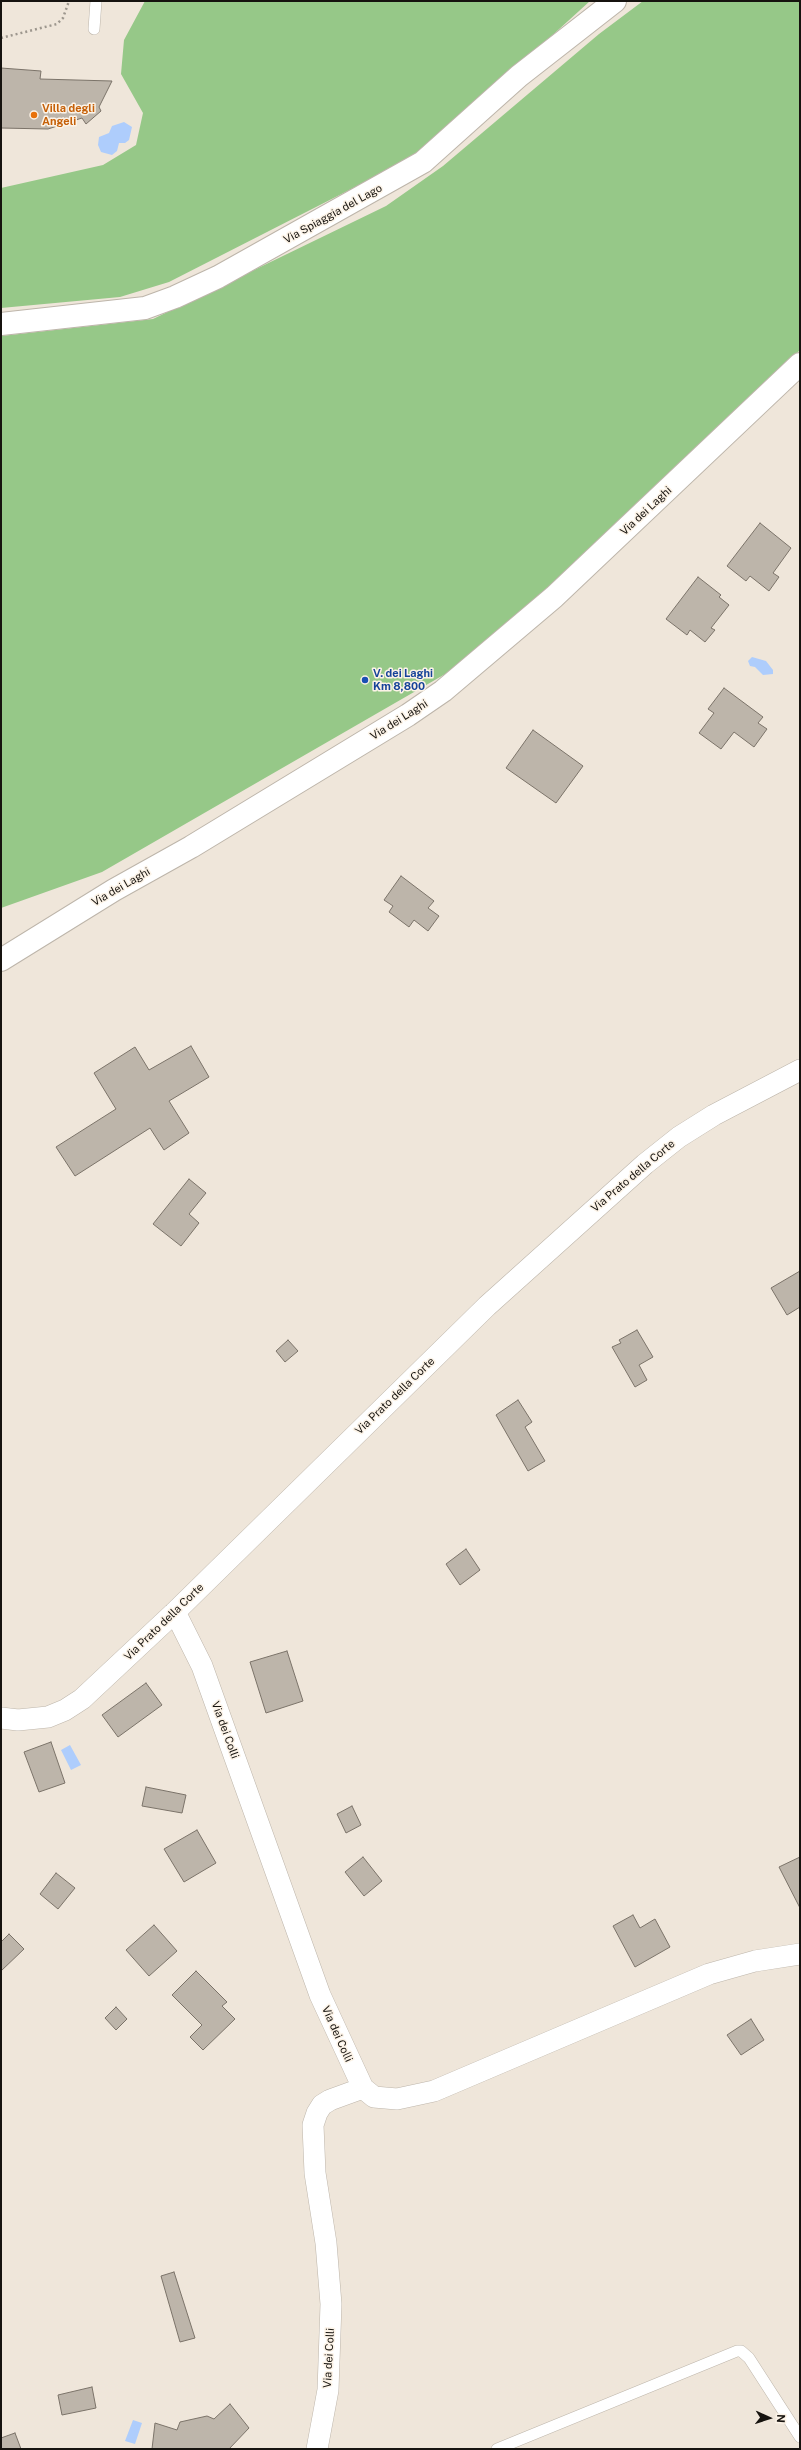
<!DOCTYPE html>
<style>
body{margin:0}
#map{position:relative;width:801px;height:2450px;overflow:hidden;background:#efe6da;font-family:"Public Sans",sans-serif}
canvas{display:block}
.frame{position:absolute;inset:0;border:2px solid #16130f;pointer-events:none}
.north{position:absolute;left:749px;top:2398px;width:40px;height:40px;-webkit-text-stroke:3px #fcf3e7;paint-order:stroke;rotate:93deg;font-size:11px;font-weight:700;line-height:16px;text-align:center;color:#16130f}
.north::after{content:'';display:block;margin:auto;width:14px;height:18px;background:#16130f;clip-path:polygon(50% 0,100% 100%,50% 72%,0 100%)}
</style>
<div id="map">
<canvas width="801" height="2450"></canvas>
<div class="frame"></div>
<div class="north">N</div>
</div>
<script>
const ctx = document.querySelector('canvas').getContext('2d');
ctx.lineJoin = 'round';
function paint(path, color) { ctx.fillStyle = color; ctx.fill(path, 'evenodd'); }
const shape = rows => new Path2D(rows.map(r => 'M' + r).join(''));
function trace(path, color, width, dash) { ctx.strokeStyle = color; ctx.lineWidth = width; ctx.lineCap = dash ? 'butt' : 'round'; ctx.setLineDash(dash || []); ctx.stroke(path); }
function write(font, color, halo, rows, align = 'center') {
  ctx.font = font + ' "Public Sans",sans-serif'; ctx.lineWidth = 3; ctx.setLineDash([]); ctx.textBaseline = 'middle'; ctx.strokeStyle = halo; ctx.fillStyle = color; for (const [text, x, y, turn = 0] of rows) {
    ctx.save(); ctx.translate(x, y); ctx.rotate((+turn || 0) * Math.PI / 180); ctx.textAlign = isNaN(turn) ? turn : align; if (halo) ctx.strokeText(text, 0, 0); ctx.fillText(text, 0, 0); ctx.restore();
  }
}
const green = shape([
 [145,1,590,1,456,123,414,157,169,282,120,297,1,308,1,188,103,165,136,145,143,113,121,74,124,40],
 [643,1,800,1,800,350,679,467,513,620,447,673,102,872,1,908,1,336,153,319,386,206,443,166,599,34]
]);
const water = shape([
 [124,122,132,127,129,140,125,143,119,143,117,151,112,155,101,152,98,145,99,137,109,133,112,126],
 [752,657,766,661,773,670,773,674,763,675,755,667,750,666,748,661],
 [70,1745,81,1765,71,1770,61,1750],
 [133,2420,142,2423,135,2444,125,2441]
]);
const building = shape([
 [1,68,41,71,40,79,112,81,99,107,101,111,86,124,82,118,48,129,1,128,1,68],
 [760,523,791,548,773,573,779,577,769,591,750,576,746,581,727,566,760,523],
 [698,577,721,595,719,597,729,605,711,628,715,630,705,642,690,630,687,635,666,619,698,577],
 [724,688,763,717,758,723,767,729,754,747,734,732,721,749,699,733,714,713,708,709,724,688],
 [533,730,583,766,556,803,506,768,533,730],
 [401,876,434,901,428,908,439,916,428,931,414,920,409,927,389,912,393,906,384,900,401,876],
 [191,1046,209,1077,169,1101,189,1133,164,1150,150,1128,75,1176,56,1147,116,1109,94,1073,135,1047,149,1070,191,1046],
 [189,1179,206,1193,189,1214,199,1223,181,1246,153,1224,189,1179],
 [800,1271,800,1307,787,1315,771,1288,800,1271],
 [637,1330,653,1357,639,1365,647,1380,635,1387,612,1347,621,1343,619,1340,637,1330],
 [288,1340,298,1351,285,1362,276,1351,288,1340],
 [518,1400,532,1422,525,1427,545,1461,528,1471,496,1415,518,1400],
 [466,1549,480,1570,460,1585,446,1564,466,1549],
 [287,1651,303,1701,266,1713,250,1662,287,1651],
 [146,1683,162,1705,118,1737,102,1715,146,1683],
 [51,1742,65,1783,39,1792,24,1752,51,1742],
 [146,1787,186,1795,182,1813,142,1806,146,1787],
 [352,1806,361,1825,346,1833,337,1814,352,1806],
 [197,1830,216,1863,184,1882,164,1849,197,1830],
 [363,1857,382,1881,364,1896,345,1872,363,1857],
 [800,1857,800,1908,779,1867,800,1857],
 [56,1873,75,1888,58,1909,40,1894,56,1873],
 [633,1915,640,1928,655,1919,670,1947,635,1967,613,1926,633,1915],
 [154,1925,177,1951,149,1976,126,1950,154,1925],
 [9,1934,24,1949,1,1971,1,1942,9,1934],
 [196,1971,227,2002,222,2006,235,2019,203,2050,190,2037,202,2025,172,1995,196,1971],
 [116,2007,127,2019,116,2030,105,2018,116,2007],
 [751,2019,764,2040,741,2055,727,2035,751,2019],
 [174,2272,195,2338,180,2342,161,2276,174,2272],
 [92,2387,96,2408,62,2415,58,2395,92,2387],
 [230,2404,249,2428,229,2449,152,2449,155,2423,177,2430,180,2422,207,2416,214,2419,230,2404],
 [15,2433,21,2449,1,2449,1,2438,15,2433]
]);
const path = shape([
 [1,38,57,24,63,18,69,1]
]);
const lane = shape([
 [94,29,96,1],
 [497,2449,737,2351,741,2351,749,2358,800,2437]
]);
const street = shape([
 [175,1612,202,1666,320,1995,363,2088,374,2097,397,2099,434,2091,709,1974,755,1961,800,1954],
 [1,1718,18,1720,48,1717,65,1710,82,1699,175,1612,487,1306,645,1164,679,1137,714,1115,800,1070],
 [317,2449,328,2390,331,2304,326,2243,315,2173,313,2125,317,2113,322,2105,330,2100,363,2088]
]);
const secondary = shape([
 [1,324,145,308,175,297,218,277,423,162,519,76,615,1],
 [1,960,114,890,191,847,408,715,443,691,554,597,800,364]
]);
const markers = [
 [34,115,4,"#e8710a"],
 [365,680,4,"#1a4fb4"]
];
const foodNames = [
 ["Villa degli",42,109],
 ["Angeli",42,122]
];
const streetNames = [
 ["Via Spiaggia del Lago",333,214,-29],
 ["Via dei Laghi",646,511,-43],
 ["Via dei Laghi",399,720,-32],
 ["Via dei Laghi",121,887,-30],
 ["Via Prato della Corte",633,1176,-40],
 ["Via Prato della Corte",395,1396,-44],
 ["Via Prato della Corte",164,1622,-44],
 ["Via dei Colli",225,1730,70],
 ["Via dei Colli",337,2034,66],
 ["Via dei Colli",329,2358,-87]
];
const transitNames = [
 ["V. dei Laghi",373,674],
 ["Km 8,800",373,687]
];
paint(green, '#96c888');
paint(water, '#aecdfc');
paint(building, '#bdb5aa');
trace(building, '#7b7369', 1);
trace(lane, '#bdb5aa', 12);
trace(street, '#bdb5aa', 22);
trace(secondary, '#bdb5aa', 24);
trace(path, '#9d978e', 2.5, [2, 3]);
trace(lane, '#fff', 11);
trace(street, '#fff', 21);
trace(secondary, '#fff', 22);
for (const [x, y, r, color] of markers) { const dot = new Path2D(); dot.arc(x, y, r, 0, 2 * Math.PI); ctx.fillStyle = color; ctx.fill(dot); trace(dot, '#fcf3e7', 1.5); }
write('bold 11px', '#c56008', '#fcf3e7', foodNames, 'left');
write('11px', '#16130f', '#fcf3e7', streetNames);
write('bold 11px', '#164399', '#fcf3e7', transitNames, 'left');
</script>
